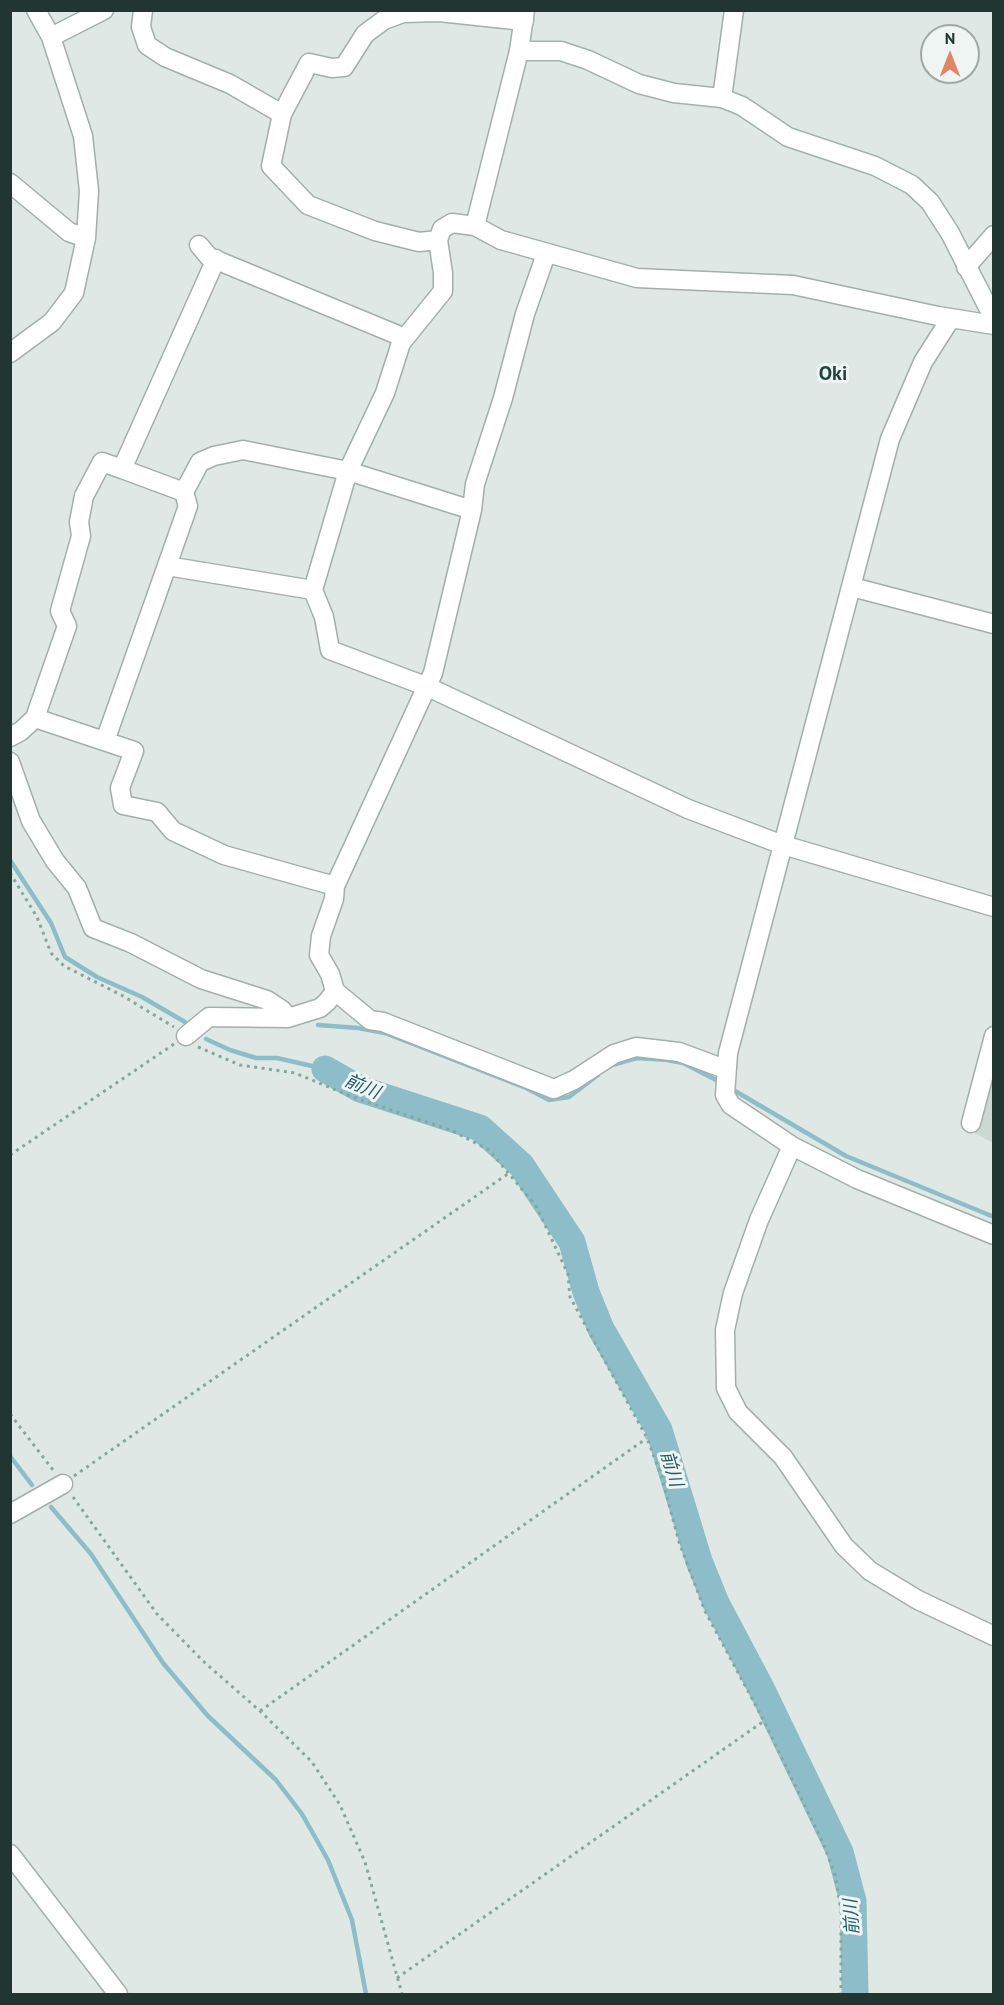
<!DOCTYPE html>
<meta charset="utf-8">
<style>
body{margin:0}
#map{position:relative;width:1004px;height:2005px;overflow:hidden;background:#dfe8e4;font-family:"PT Sans",sans-serif}
canvas{display:block}
.frame{position:absolute;inset:0;border:12px solid #223631;pointer-events:none}
.north{position:absolute;left:920px;top:24px;width:60px;height:60px;box-sizing:border-box;background:#eff5f2;border:2px solid #9da9a5;border-radius:50%;rotate:0deg;font-size:16px;font-weight:700;line-height:24px;text-align:center;color:#223631}
.north::after{content:'';display:block;margin:auto;width:21px;height:27px;background:#e18564;clip-path:polygon(50% 0,100% 100%,50% 72%,0 100%)}
</style>
<div id="map">
<canvas width="1004" height="2005"></canvas>
<div class="frame"></div>
<div class="north">N</div>
</div>
<script>
const ctx = document.querySelector('canvas').getContext('2d');
ctx.lineJoin = 'round';
function paint(path, color) { ctx.fillStyle = color; ctx.fill(path, 'evenodd'); }
const shape = rows => new Path2D(rows.map(r => 'M' + r).join(''));
function trace(path, color, width, dash) { ctx.strokeStyle = color; ctx.lineWidth = width; ctx.lineCap = dash ? 'butt' : 'round'; ctx.setLineDash(dash || []); ctx.stroke(path); }
function write(font, color, halo, rows, align = 'center') {
  ctx.font = font + ' "PT Sans","Noto Sans JP",sans-serif'; ctx.lineWidth = 6; ctx.setLineDash([]); ctx.textBaseline = 'middle'; ctx.strokeStyle = halo; ctx.fillStyle = color; for (const [text, x, y, turn = 0] of rows) {
    ctx.save(); ctx.translate(x, y); ctx.rotate((+turn || 0) * Math.PI / 180); ctx.textAlign = isNaN(turn) ? turn : align; if (halo) ctx.strokeText(text, 0, 0); ctx.fillText(text, 0, 0); ctx.restore();
  }
}
const built = shape([
 [993,1057,993,1143,975,1133]
]);
const stream = shape([
 [10,860,51,923,65,957,97,977,142,997,185,1022],
 [318,1025,358,1028,385,1033,526,1088,549,1100,569,1097,598,1075],
 [206,1039,230,1050,256,1058,277,1058,325,1069],
 [612,1065,637,1058,667,1060,683,1063,720,1082],
 [730,1088,846,1156,994,1217],
 [10,1456,32,1485],
 [51,1507,91,1554,163,1663,208,1716,276,1780,302,1814,328,1860,352,1920,366,1994]
]);
const river = shape([
 [325,1069,360,1089,480,1128,521,1165,572,1242,586,1292,601,1329,659,1430,699,1561,716,1603,762,1690,840,1852,853,1901,855,1994]
]);
const path = shape([
 [10,873,37,917,51,953,64,966,123,996,174,1027],
 [198,1047,240,1065,295,1073,353,1097,453,1131,489,1150,536,1206,568,1274,570,1297,647,1438,662,1478,679,1542,705,1611,764,1721,823,1843,835,1875,841,1910,841,1994],
 [10,1155,174,1044],
 [10,1414,53,1470],
 [74,1476,509,1173],
 [73,1497,157,1614,203,1661,260,1711,312,1762,340,1805,365,1862,402,1994],
 [260,1711,647,1438],
 [397,1978,764,1721]
]);
const street = shape([
 [143,10,141,27,147,45,165,57,230,84,282,114,271,166,308,205,375,231,419,242,438,240,442,229,452,223,475,226,501,240,637,278,793,285,938,316,994,325],
 [51,37,104,10],
 [722,98,734,10],
 [282,114,309,63,332,68,344,67,365,34,384,20,403,13,439,12,524,21],
 [10,183,69,232,86,238],
 [475,226,519,51],
 [199,245,209,257,405,338],
 [966,267,994,235],
 [951,318,923,362,890,439,728,1053,725,1095,731,1105,792,1146,857,1179,994,1235],
 [10,353,52,322,74,293,86,238,89,191,83,136,51,37,36,10],
 [184,492,122,469,216,259],
 [167,566,313,590,324,617,330,650,428,687,688,809,783,845,994,907],
 [852,587,994,624],
 [313,590,348,471,385,393,401,343,443,291,443,273,438,240],
 [35,718,134,751,120,788,123,805,157,812,173,831,224,855,335,886,433,673,472,510,475,484,503,398,525,314,546,254],
 [10,737,21,731,35,718,67,626,60,611,81,536,79,522,84,496,102,462,122,469],
 [105,741,188,506,184,492,200,462,214,456,243,450,348,471,472,510],
 [10,762,31,821,55,861,77,888,93,928,131,943,201,979,267,1000,282,1010,288,1018],
 [335,991,370,1020,383,1022,554,1089,574,1080,614,1054,636,1047,679,1052,725,1069],
 [186,1036,209,1017,288,1018,320,1008,327,1002,335,991,330,974,319,955,321,936,334,899,335,886],
 [971,1123,994,1036],
 [792,1146,759,1220,733,1293,725,1330,726,1388,738,1412,783,1457,844,1546,870,1571,918,1600,994,1636],
 [10,1514,63,1484]
]);
const secondary = shape([
 [525,10,519,51,561,51,588,60,639,84,674,93,722,98,742,106,788,137,875,166,912,185,930,202,950,233,994,319],
 [10,1854,118,1994]
]);
const waterNames = [
 ["前川",362,1087,23],
 ["前川",671,1469,73],
 ["前川",852,1917,-94]
];
const quarterNames = [
 ["Oki",833,374]
];
paint(built, '#cdd8d3');
trace(stream, '#8dbdc8', 4.5);
trace(river, '#8dbdc8', 27);
trace(street, '#a3afab', 21);
trace(secondary, '#a0b3ac', 21);
trace(path, '#83a89d', 3, [3, 4.5]);
trace(street, '#fff', 18);
trace(secondary, '#fff', 18);
write('italic 18px', '#245d6a', '#eff5f2', waterNames);
write('bold 20px', '#21453d', '#eff5f2', quarterNames);
</script>
